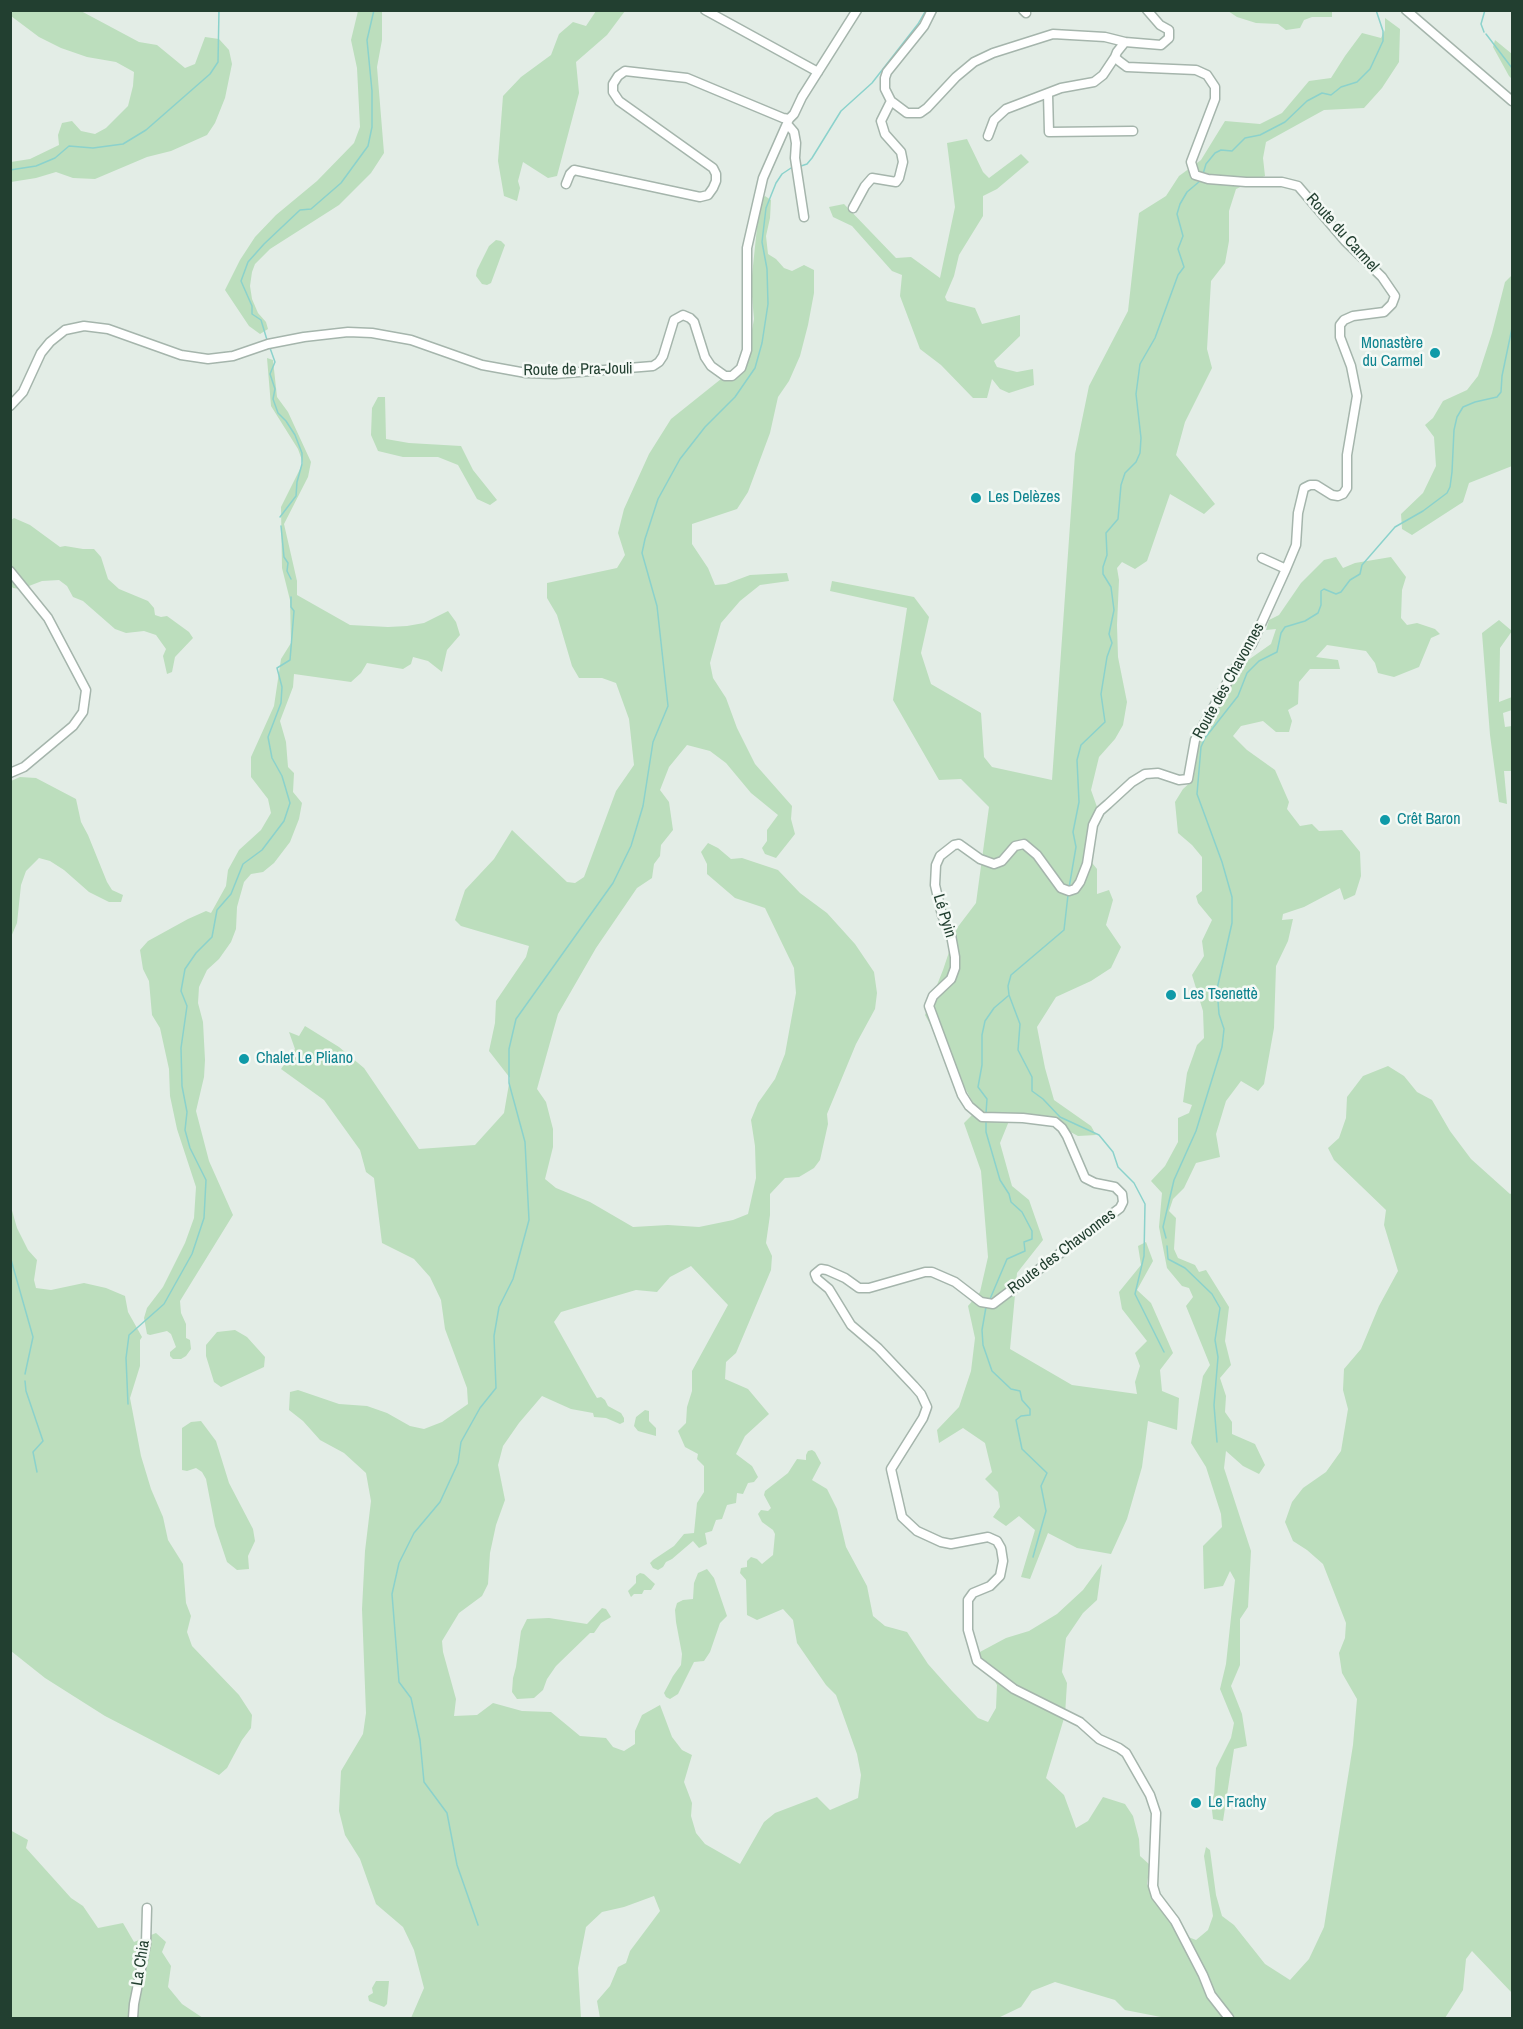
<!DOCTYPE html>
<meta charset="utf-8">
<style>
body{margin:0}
#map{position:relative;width:1523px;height:2029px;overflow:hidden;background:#e3ede6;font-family:"Archivo Narrow",sans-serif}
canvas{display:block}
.frame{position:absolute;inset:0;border:12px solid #223f30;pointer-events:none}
</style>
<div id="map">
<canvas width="1523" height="2029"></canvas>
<div class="frame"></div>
</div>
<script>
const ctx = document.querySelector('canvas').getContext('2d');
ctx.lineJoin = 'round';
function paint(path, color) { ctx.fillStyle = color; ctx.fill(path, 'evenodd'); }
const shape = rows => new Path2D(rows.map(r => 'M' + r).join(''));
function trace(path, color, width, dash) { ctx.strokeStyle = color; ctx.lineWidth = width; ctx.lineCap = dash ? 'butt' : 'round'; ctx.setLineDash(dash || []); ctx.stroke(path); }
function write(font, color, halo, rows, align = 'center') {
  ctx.font = font + ' "Archivo Narrow",sans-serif'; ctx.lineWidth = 5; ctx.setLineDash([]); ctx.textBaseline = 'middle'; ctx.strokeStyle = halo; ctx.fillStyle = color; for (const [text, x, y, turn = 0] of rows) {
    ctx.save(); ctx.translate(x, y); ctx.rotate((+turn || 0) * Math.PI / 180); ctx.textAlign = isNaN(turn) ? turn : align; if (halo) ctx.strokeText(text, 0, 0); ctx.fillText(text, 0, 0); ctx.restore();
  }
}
const green = shape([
 [11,10,81,11,139,42,157,45,185,68,195,64,205,37,219,39,229,50,232,64,225,98,215,123,207,135,171,151,147,157,95,179,73,178,56,172,36,178,11,182,11,162,30,159,59,145,58,135,62,123,72,121,81,131,95,134,106,128,128,106,133,86,134,72,116,62,87,57,61,48,39,37,11,16],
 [358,11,382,11,382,40,377,67,384,153,371,173,339,205,270,249,255,264,252,272,250,286,252,299,258,313,266,322,268,329,260,334,249,326,225,290,240,260,255,237,276,215,317,181,354,143,360,127,357,68,351,40],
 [596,11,625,11,607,35,576,62,579,93,557,176,548,178,523,162,518,181,520,188,517,201,504,196,498,161,503,96,521,77,551,55,559,34,573,22,586,26],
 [1228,11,1316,11,1332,12,1332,17,1312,17,1304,20,1300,28,1286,30,1278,24,1256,23,1237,17],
 [1385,18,1400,29,1399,62,1382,88,1364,108,1324,110,1266,142,1263,158,1265,176,1236,189,1229,211,1229,241,1225,263,1211,281,1207,349,1212,368,1185,422,1176,455,1215,504,1204,514,1170,494,1147,561,1135,569,1122,562,1117,568,1119,580,1117,625,1118,657,1127,702,1123,725,1115,739,1099,757,1091,790,1097,807,1088,858,1097,869,1097,894,1109,890,1113,900,1106,925,1121,947,1111,968,1091,981,1056,997,1037,1027,1045,1068,1054,1100,1091,1126,1096,1135,1078,1136,1052,1122,1009,1121,1000,1143,1012,1186,1029,1200,1043,1240,1017,1273,1010,1349,1072,1385,1137,1394,1135,1382,1140,1366,1135,1353,1147,1341,1122,1309,1119,1292,1141,1265,1138,1246,1146,1242,1153,1261,1137,1290,1151,1303,1173,1353,1160,1370,1162,1391,1179,1398,1177,1430,1148,1421,1142,1467,1127,1519,1111,1554,1077,1548,1048,1533,1030,1579,1021,1577,1035,1530,1019,1516,1006,1526,993,1517,1000,1507,998,1492,985,1479,992,1472,985,1443,963,1428,939,1443,937,1430,959,1407,971,1371,975,1338,968,1306,980,1292,988,1257,981,1171,964,1123,977,1110,925,1015,943,970,957,928,976,903,989,807,961,779,939,780,893,700,907,608,830,591,832,581,914,597,929,617,921,653,931,684,981,713,984,757,992,767,1052,780,1075,454,1089,386,1128,311,1139,213,1166,196,1179,176,1201,160,1225,121,1260,124,1282,113,1309,81,1331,78,1345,56,1362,33,1381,38,1385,30],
 [1495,40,1512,54,1512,79,1509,76,1493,47],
 [967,139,983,172,989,178,1021,154,1029,162,997,189,983,196,983,216,959,255,954,276,945,297,947,301,975,308,982,324,1020,315,1020,336,994,361,997,367,1017,372,1033,369,1034,385,1009,393,1000,389,992,379,987,398,973,398,941,365,920,349,900,296,902,275,892,271,852,226,833,217,829,207,844,204,896,258,911,257,940,278,955,207,947,143],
 [765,196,771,200,770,218,766,236,768,254,776,259,784,268,792,271,804,265,814,270,814,293,808,325,800,356,789,381,778,397,770,433,748,492,737,509,692,524,692,544,708,568,715,585,726,584,750,575,787,573,789,581,760,585,740,601,721,623,710,663,713,678,726,698,737,728,755,764,792,806,791,819,795,834,776,858,765,854,762,848,767,841,767,830,778,815,751,793,726,763,710,751,687,745,669,767,660,790,669,802,673,830,661,845,660,856,654,864,652,878,637,888,596,948,558,1014,537,1089,546,1102,553,1129,553,1147,545,1179,556,1188,590,1202,633,1227,668,1225,699,1227,733,1220,748,1214,756,1178,755,1146,751,1120,758,1103,775,1079,785,1054,796,993,794,968,765,908,735,898,707,874,707,864,701,852,708,843,718,848,731,859,742,858,778,870,800,893,827,913,855,944,874,972,877,993,875,1009,856,1044,827,1114,828,1124,820,1160,814,1168,799,1177,785,1178,770,1194,770,1215,766,1243,772,1256,771,1270,736,1353,726,1362,725,1379,748,1389,769,1414,745,1436,736,1454,752,1466,758,1477,754,1482,748,1483,743,1494,737,1493,736,1503,727,1505,722,1519,716,1520,712,1531,705,1533,707,1544,699,1548,693,1541,672,1559,666,1562,663,1567,658,1570,653,1568,650,1563,653,1560,674,1546,684,1534,694,1533,697,1503,704,1492,704,1466,697,1459,698,1454,685,1447,678,1431,686,1423,687,1407,692,1391,692,1371,728,1305,691,1266,670,1277,657,1292,636,1290,561,1312,554,1322,591,1388,597,1398,601,1397,605,1400,608,1406,621,1413,624,1418,624,1422,620,1424,606,1418,594,1417,593,1413,571,1409,542,1396,519,1423,503,1446,498,1465,505,1500,496,1525,490,1553,488,1584,482,1596,459,1613,442,1641,443,1652,456,1699,454,1716,477,1715,493,1703,522,1711,551,1712,580,1736,606,1738,613,1747,624,1751,635,1744,635,1731,642,1715,660,1705,672,1737,682,1750,692,1755,684,1782,692,1803,691,1816,696,1833,705,1844,740,1864,764,1822,775,1813,817,1797,830,1810,858,1798,861,1775,857,1754,836,1695,826,1685,797,1643,793,1620,783,1609,757,1620,747,1615,746,1580,740,1573,741,1568,747,1567,747,1561,751,1557,757,1559,762,1564,773,1555,775,1534,773,1530,762,1522,758,1514,761,1510,768,1511,771,1508,764,1495,765,1491,788,1473,797,1459,806,1460,806,1455,808,1451,812,1450,815,1452,821,1463,812,1480,827,1489,837,1509,846,1547,867,1586,873,1616,885,1626,907,1632,928,1664,952,1691,978,1718,988,1722,996,1708,997,1685,978,1653,1006,1638,1029,1631,1057,1614,1083,1590,1102,1564,1097,1600,1083,1613,1066,1638,1062,1672,1067,1683,1065,1715,1046,1778,1064,1795,1076,1828,1088,1821,1103,1797,1125,1804,1133,1816,1139,1839,1140,1856,1150,1865,1147,1884,1178,1933,1196,1940,1208,1930,1213,1916,1204,1856,1206,1847,1210,1850,1216,1895,1222,1916,1234,1925,1265,1964,1290,1980,1309,1959,1324,1927,1353,1745,1357,1699,1342,1673,1339,1653,1345,1638,1346,1623,1323,1564,1307,1550,1293,1541,1285,1522,1292,1502,1303,1488,1326,1472,1341,1451,1348,1409,1343,1390,1344,1369,1361,1349,1379,1306,1398,1271,1384,1225,1386,1210,1334,1160,1328,1148,1339,1138,1346,1118,1347,1097,1363,1076,1388,1066,1404,1076,1417,1092,1432,1100,1450,1131,1471,1159,1510,1194,1512,1193,1512,1993,1472,1951,1466,1959,1463,1990,1445,2018,1166,2018,1125,2010,1115,2000,1055,1982,1032,1991,1021,2007,998,2018,600,2018,597,2001,610,1986,618,1967,626,1963,630,1951,660,1911,654,1896,624,1907,602,1912,586,1927,578,1968,581,2018,411,2018,424,1988,414,1950,403,1927,376,1904,360,1859,345,1835,339,1811,341,1771,363,1734,366,1713,362,1609,365,1551,371,1501,366,1473,344,1453,320,1440,303,1421,289,1410,290,1392,298,1390,339,1404,367,1406,387,1413,410,1426,424,1429,442,1422,468,1404,467,1388,445,1329,441,1300,430,1277,414,1259,382,1243,374,1178,366,1172,360,1150,324,1100,281,1069,295,1049,289,1032,299,1036,305,1026,339,1047,364,1068,419,1149,475,1145,504,1113,510,1078,489,1051,495,1023,496,1001,526,957,529,946,461,926,455,920,465,890,494,859,512,830,567,882,575,883,584,877,616,791,634,765,629,719,616,683,602,678,579,678,572,666,557,615,547,598,547,583,617,568,625,555,618,533,624,509,649,454,671,419,721,379,734,379,746,364,754,319,751,285,758,218,756,206],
 [496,240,501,241,505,245,491,283,487,285,482,284,476,276,477,270,489,246],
 [1512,275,1512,466,1469,483,1463,502,1412,535,1402,529,1401,514,1423,493,1436,466,1434,437,1425,425,1433,418,1443,401,1467,390,1478,376,1492,333,1505,282],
 [267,358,273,360,277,397,288,412,311,462,308,477,284,524,297,581,297,595,350,625,388,627,407,626,424,623,448,611,456,622,460,635,447,650,442,672,428,661,413,657,411,664,403,669,367,663,361,673,351,682,294,674,293,687,280,721,286,742,288,767,294,773,293,792,302,803,299,819,290,842,274,863,263,872,251,874,244,882,237,907,236,929,231,942,219,959,207,970,199,987,198,1003,203,1022,205,1060,204,1077,196,1111,209,1161,233,1215,180,1301,181,1313,186,1324,186,1338,190,1340,191,1349,186,1356,181,1359,173,1359,170,1356,170,1352,176,1347,171,1334,167,1331,150,1335,147,1334,144,1318,147,1308,163,1287,185,1243,194,1218,196,1187,177,1129,170,1096,169,1069,160,1028,152,1015,149,981,143,969,140,950,148,941,188,919,206,911,211,913,226,886,228,870,239,850,261,830,271,813,268,799,251,777,251,757,274,706,281,659,291,643,290,600,282,568,281,507,303,463,298,449,271,406],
 [378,397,385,397,386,439,409,443,461,446,473,470,497,500,490,505,477,499,458,465,438,457,403,457,378,451,371,435,372,408],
 [14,518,30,525,60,547,65,546,83,549,94,549,101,557,108,579,119,589,148,601,154,608,155,615,161,617,167,616,189,632,193,638,175,657,172,672,167,674,163,656,166,649,156,635,144,631,126,633,115,629,83,601,73,597,67,586,59,580,42,581,21,589,13,588,11,586,10,521],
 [1336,557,1343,568,1355,563,1391,557,1406,577,1402,590,1401,618,1407,625,1417,623,1435,629,1440,634,1431,638,1419,667,1394,677,1378,673,1375,663,1366,651,1327,645,1316,657,1338,660,1340,669,1310,669,1299,682,1298,704,1288,710,1292,721,1289,732,1276,732,1263,721,1241,726,1233,736,1247,750,1275,770,1289,802,1287,809,1300,826,1312,824,1319,831,1342,830,1360,852,1361,876,1355,895,1344,900,1340,888,1304,907,1283,914,1282,920,1293,919,1288,941,1276,966,1274,1028,1264,1084,1258,1091,1241,1081,1226,1101,1216,1134,1220,1157,1196,1163,1184,1188,1173,1199,1169,1211,1176,1218,1174,1249,1178,1258,1195,1265,1199,1272,1206,1270,1229,1307,1225,1341,1231,1365,1220,1378,1226,1396,1225,1412,1232,1422,1232,1434,1255,1444,1265,1465,1259,1474,1243,1466,1226,1451,1224,1468,1251,1551,1248,1607,1240,1619,1240,1665,1231,1686,1242,1714,1247,1746,1234,1749,1223,1821,1213,1819,1211,1801,1214,1795,1216,1768,1231,1738,1234,1723,1220,1689,1226,1664,1235,1580,1230,1571,1223,1586,1204,1589,1203,1546,1222,1527,1221,1514,1206,1467,1191,1443,1203,1376,1210,1365,1186,1306,1193,1297,1189,1288,1182,1286,1167,1268,1159,1227,1162,1193,1151,1181,1165,1166,1178,1142,1178,1118,1189,1113,1192,1105,1183,1102,1187,1073,1197,1045,1204,1038,1203,1011,1192,975,1204,956,1202,941,1212,920,1198,903,1196,896,1202,891,1202,857,1192,845,1178,833,1175,802,1183,789,1193,780,1199,744,1231,682,1244,663,1271,644,1276,629,1266,630,1269,620,1279,615,1301,583,1324,560],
 [1499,620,1512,631,1500,648,1499,702,1512,697,1512,710,1503,713,1505,727,1512,726,1512,771,1504,771,1507,804,1499,802,1490,735,1482,633],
 [20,777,36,778,76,799,81,822,88,835,107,882,112,890,123,895,121,902,109,902,89,892,64,870,50,861,39,858,26,871,21,885,17,923,11,937,11,781],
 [11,1207,17,1228,28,1250,37,1260,34,1280,36,1288,51,1290,84,1283,106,1288,125,1296,128,1312,142,1337,140,1340,140,1366,130,1398,141,1456,151,1489,163,1517,168,1540,183,1564,186,1603,191,1616,187,1632,192,1646,239,1695,252,1715,251,1728,242,1740,227,1768,219,1775,105,1716,45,1678,11,1651],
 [235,1330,247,1337,265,1357,264,1367,221,1387,214,1382,206,1356,206,1345,217,1332],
 [645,1410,649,1411,649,1421,656,1428,656,1436,638,1431,634,1426,636,1417],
 [201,1421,216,1441,229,1483,253,1529,255,1541,248,1556,249,1569,237,1570,227,1562,215,1526,206,1479,202,1472,196,1468,187,1471,182,1470,182,1428,191,1422],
 [707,1569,714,1578,727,1616,720,1623,710,1652,704,1661,694,1662,678,1694,670,1699,666,1697,664,1693,673,1676,681,1665,682,1654,676,1622,675,1610,677,1603,683,1600,693,1599,694,1583,698,1573],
 [640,1573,644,1574,655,1584,651,1590,644,1590,642,1594,634,1594,631,1597,628,1591,636,1583,636,1576],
 [602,1608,606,1609,611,1617,601,1623,594,1633,590,1633,556,1666,547,1679,543,1690,534,1698,517,1699,512,1692,513,1678,516,1667,521,1631,527,1619,549,1618,587,1624],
 [10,1830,28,1840,26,1848,71,1898,83,1906,98,1928,123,1923,134,1942,156,1933,166,1942,162,1952,171,1966,168,1987,182,2004,203,2018,11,2018],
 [376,1981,389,1981,387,2004,384,2007,369,2001,368,1996,373,1993,372,1988]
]);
const stream = shape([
 [1484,32,1481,24,1485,10],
 [1486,34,1512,68],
 [801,166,807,164,812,158,841,111,872,83,918,24,926,10],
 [10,170,36,166,55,158,69,146,93,148,123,144,146,130,210,74,218,62,219,10],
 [1203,174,1206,164,1215,153,1221,150,1232,151,1245,138,1260,135,1285,122,1307,101,1322,93,1331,95,1341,87,1357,82,1370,69,1383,41,1383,31,1376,10],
 [267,340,261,320,252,314,252,306,241,281,248,262,264,244,300,210,311,209,341,183,368,146,372,127,372,91,367,40,374,10],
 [270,348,275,362,270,374,275,389,273,399,278,413,286,421,295,435,302,453,302,464,297,482,296,496,280,517],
 [281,526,284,557,288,563,287,571,291,579],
 [1069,888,1076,847,1073,832,1079,802,1077,760,1081,745,1105,722,1101,694,1107,657,1112,643,1109,634,1114,610,1111,587,1103,574,1103,567,1107,555,1106,533,1118,519,1121,485,1125,473,1136,462,1140,453,1141,438,1136,394,1140,364,1155,338,1178,275,1184,267,1178,249,1183,236,1177,214,1180,204,1187,192,1200,181],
 [1068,895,1064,930,1011,975,1008,986,1009,995,1020,1024,1018,1050,1032,1077,1032,1091,1043,1099,1060,1117,1099,1135,1113,1152,1118,1167,1134,1183,1145,1204,1144,1256,1135,1294,1164,1352],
 [986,1113,987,1099,978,1087,982,1065,982,1035,985,1021,994,1008,1008,996],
 [986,1121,986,1132,1000,1180,1009,1194,1011,1202,1022,1212,1032,1231,1032,1239,1024,1242,1025,1251,1007,1259,990,1299],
 [1166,1238,1163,1227,1174,1180,1196,1131,1222,1047,1224,1029,1219,1014,1217,989,1232,923,1232,897,1222,862,1197,794,1201,747,1205,738,1238,696,1247,673,1259,661,1277,652,1281,633,1285,627,1305,621,1318,613,1321,605,1321,591,1324,589,1336,594,1341,592,1350,580,1360,574,1362,565,1395,527,1423,511,1447,493,1450,487,1452,472,1454,430,1457,417,1463,407,1475,402,1497,397,1501,392,1502,376,1512,328],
 [1167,1246,1168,1259,1185,1268,1212,1294,1220,1308,1215,1340,1218,1357,1214,1405,1217,1442],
 [10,1256,33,1337,25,1374],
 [986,1307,982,1330,983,1345,992,1371,1011,1389,1020,1391,1022,1400,1030,1409,1030,1415,1021,1416,1016,1420,1022,1449,1047,1473,1041,1486,1046,1511,1033,1557],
 [25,1381,26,1391,43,1441,33,1452,37,1472],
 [128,1404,126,1358,129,1335,164,1304,192,1254,204,1218,206,1180,190,1148,185,1130,187,1112,182,1086,181,1048,187,1006,181,991,185,969,196,953,212,937,217,910,231,894,243,864,262,850,284,821,290,803,282,776,272,758,268,737,281,703,282,687,277,668,290,660,294,611,291,607,291,597],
 [478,1925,457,1865,447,1813,424,1782,420,1740,411,1698,399,1682,392,1594,399,1563,414,1533,440,1502,458,1463,461,1442,480,1408,496,1388,494,1336,499,1307,513,1279,529,1220,525,1142,509,1083,509,1049,516,1019,613,883,631,846,643,806,653,742,668,706,657,606,642,553,645,539,658,499,680,459,705,427,735,397,755,368,762,343,768,304,767,269,762,242,766,208,776,183,782,174,791,168]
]);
const minor = shape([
 [705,10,818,72],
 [932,10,924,26,887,72,885,78,885,89,891,101,907,113,920,113,927,108,956,77,974,62,993,53,1053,34,1105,37,1125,42],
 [1023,10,1026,13],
 [1147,10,1160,25,1169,30,1169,38,1161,45,1125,42,1117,52,1115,57,1119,61,1127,67,1196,70,1207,75,1215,87,1215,99,1191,162,1195,175,1208,179,1246,182,1282,182,1298,186,1345,241,1382,277,1395,296,1392,304,1384,312,1353,316,1344,320,1340,325,1340,337,1351,366,1357,396,1347,455,1347,488,1343,494,1338,496,1332,495,1316,485,1310,485,1304,488,1298,513,1296,545,1286,569,1262,558],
 [1406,10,1512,101],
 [1048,94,1049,132,1133,131],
 [788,125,794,132,796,143,795,158,804,217],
 [988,136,994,120,1006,109,1061,88,1094,82,1103,75,1115,57],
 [566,184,570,174,574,170,700,197,708,195,713,188,716,181,716,174,713,168,619,101,613,92,613,84,618,76,625,71,687,78,783,118,789,119],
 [853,208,865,186,872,178,896,182,899,178,903,162,901,152,885,134,881,121,891,101],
 [10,406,23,392,41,353,50,342,65,330,84,326,108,329,181,355,208,359,233,356,268,344,304,337,348,332,372,333,411,340,482,365,526,373,555,374,653,366,659,362,663,356,674,320,683,315,690,318,694,322,705,357,711,366,725,376,732,376,741,368,747,350,747,248,763,178,789,119,794,114,802,97,857,10],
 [10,571,48,618,86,690,83,712,73,726,24,767,10,773],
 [133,2018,134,2004,146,1944,147,1908],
 [1229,2018,1211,1995,1203,1975,1175,1921,1156,1896,1153,1886,1156,1813,1150,1795,1126,1753,1119,1748,1099,1739,1080,1722,1014,1689,977,1661,968,1630,968,1600,973,1593,990,1586,1000,1576,1003,1561,1001,1548,997,1541,988,1537,951,1544,941,1542,917,1531,902,1517,891,1469,923,1418,927,1407,921,1394,914,1386,878,1348,851,1325,829,1289,817,1279,815,1274,821,1269,827,1270,845,1278,859,1288,869,1288,925,1272,932,1272,955,1282,981,1302,993,1304,1120,1208,1123,1202,1122,1194,1115,1187,1095,1183,1085,1178,1067,1136,1062,1128,1055,1122,1023,1118,982,1117,969,1106,962,1095,929,1006,933,996,951,979,955,968,955,957,951,935,942,915,935,885,936,865,940,856,954,845,959,844,980,859,994,864,1002,861,1015,846,1024,844,1037,855,1061,888,1069,891,1075,889,1080,882,1087,864,1093,825,1100,811,1108,804,1132,782,1145,774,1158,773,1179,780,1188,779,1195,740,1241,658,1252,644,1286,569]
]);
const markers = [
 [1435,353,6,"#0f9aa8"],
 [976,498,6,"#0f9aa8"],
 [1385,820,6,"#0f9aa8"],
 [1171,995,6,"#0f9aa8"],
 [244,1059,6,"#0f9aa8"],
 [1196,1803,6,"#0f9aa8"]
];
const streetNames = [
 ["Route du Carmel",1342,233,48],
 ["Route de Pra-Jouli",578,370,-1],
 ["Route des Chavonnes",1229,681,-61],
 ["Lé Pyin",944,916,73],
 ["Route des Chavonnes",1062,1252,-37],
 ["La Chia",141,1963,-81]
];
const cultureNames = [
 ["Monastère",1423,344,"right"],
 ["du Carmel",1423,362,"right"],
 ["Les Delèzes",988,498],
 ["Crêt Baron",1397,820],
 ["Les Tsenettè",1183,995],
 ["Chalet Le Pliano",256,1059],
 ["Le Frachy",1208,1803]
];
paint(green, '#bcdebd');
trace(stream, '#8bd2cc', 1.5);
trace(minor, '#a5b5ac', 11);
trace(minor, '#fff', 8);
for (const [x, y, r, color] of markers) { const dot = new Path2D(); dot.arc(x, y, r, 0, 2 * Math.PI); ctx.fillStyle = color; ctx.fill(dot); trace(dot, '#f4f9f5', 2); }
write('16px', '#223f30', '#f4f9f5', streetNames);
write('16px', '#0d838f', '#f4f9f5', cultureNames, 'left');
</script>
